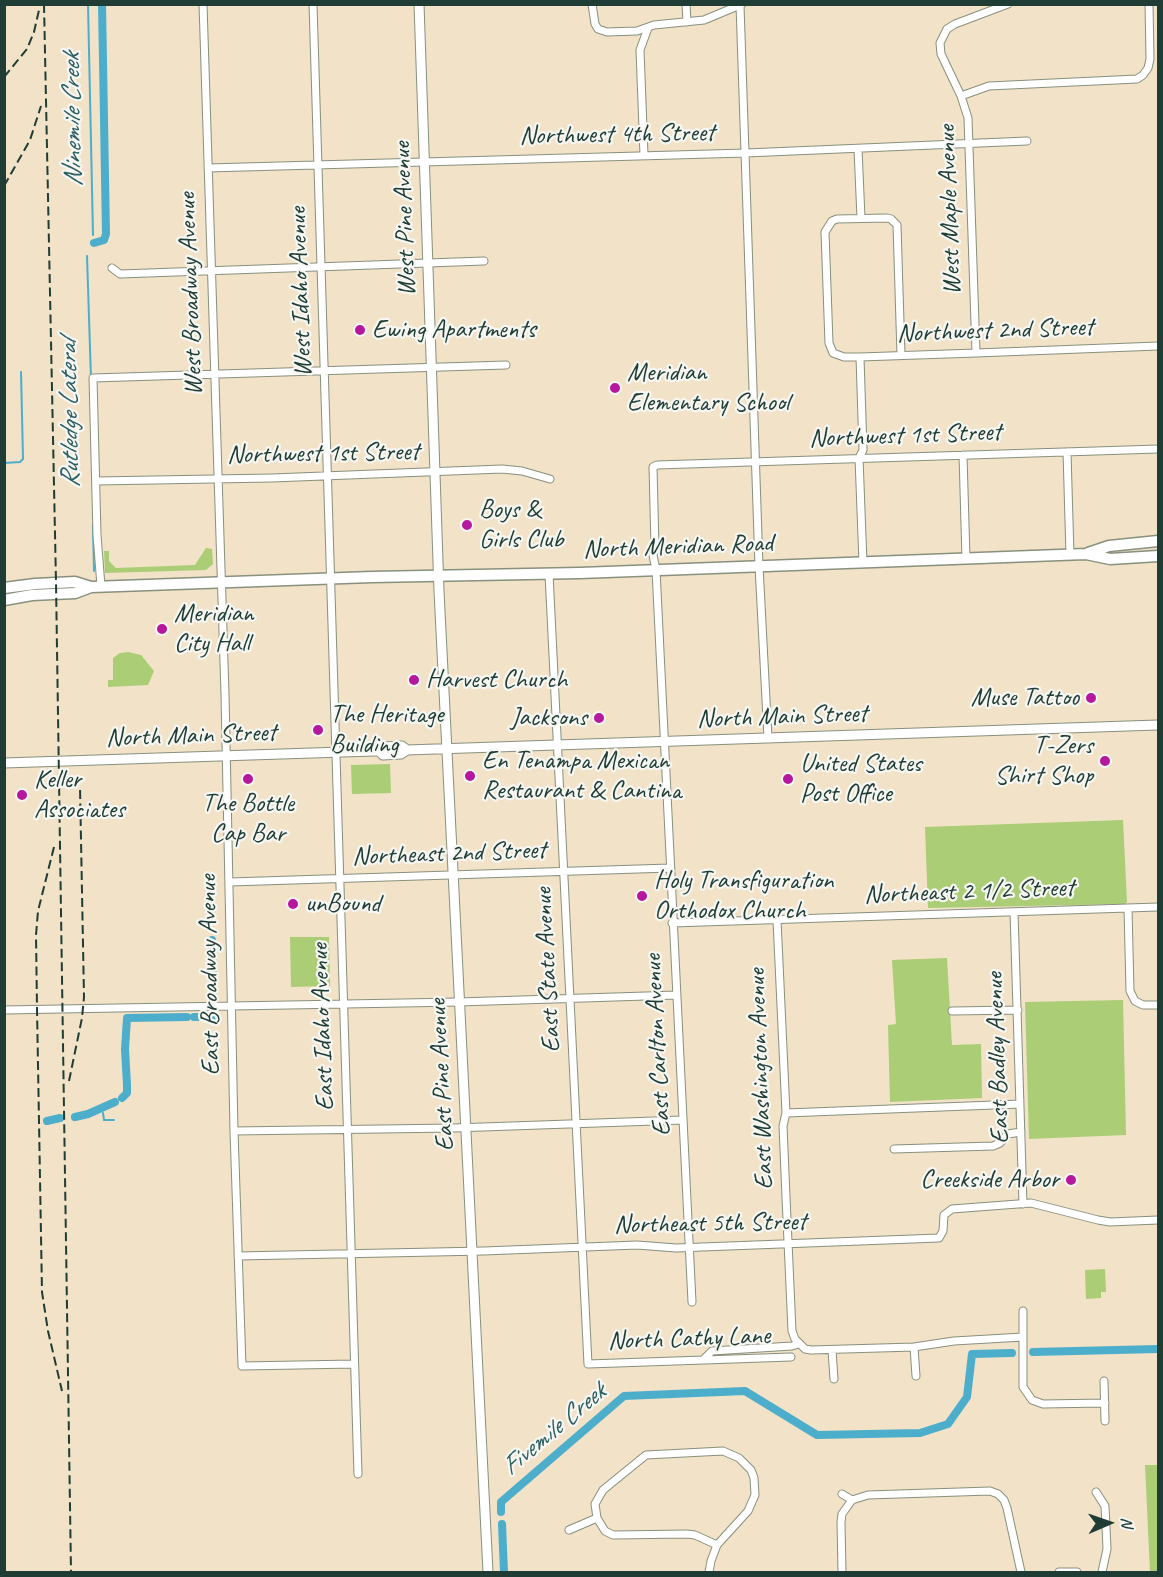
<!DOCTYPE html>
<style>
body{margin:0}
#map{position:relative;width:1163px;height:1577px;overflow:hidden;background:#f2e2c8;font-family:Caveat,sans-serif}
canvas{display:block}
.frame{position:absolute;inset:0;border:6px solid #1f3d34;pointer-events:none}
.north{position:absolute;left:1079px;top:1493px;width:60px;height:60px;-webkit-text-stroke:4px #f6f6f2;paint-order:stroke;rotate:88deg;font-size:16px;font-weight:700;line-height:24px;text-align:center;color:#1f3d34}
.north::after{content:'';display:block;margin:auto;width:21px;height:27px;background:#1f3d34;clip-path:polygon(50% 0,100% 100%,50% 72%,0 100%)}
</style>
<div id="map">
<canvas width="1163" height="1577"></canvas>
<div class="frame"></div>
<div class="north">N</div>
</div>
<script>
const ctx = document.querySelector('canvas').getContext('2d');
ctx.lineJoin = 'round';
function paint(path, color) { ctx.fillStyle = color; ctx.fill(path, 'evenodd'); }
const shape = rows => new Path2D(rows.map(r => 'M' + r).join(''));
function trace(path, color, width, dash) { ctx.strokeStyle = color; ctx.lineWidth = width; ctx.lineCap = dash ? 'butt' : 'round'; ctx.setLineDash(dash || []); ctx.stroke(path); }
function write(font, color, halo, rows, align = 'center') {
  ctx.font = font + ' Caveat,sans-serif'; ctx.lineWidth = 4.5; ctx.setLineDash([]); ctx.textBaseline = 'middle'; ctx.strokeStyle = halo; ctx.fillStyle = color; for (const [text, x, y, turn = 0] of rows) {
    ctx.save(); ctx.translate(x, y); ctx.rotate((+turn || 0) * Math.PI / 180); ctx.textAlign = isNaN(turn) ? turn : align; if (halo) ctx.strokeText(text, 0, 0); ctx.fillText(text, 0, 0); ctx.restore();
  }
}
const green = shape([
 [206,548,212,549,213,564,206,570,105,573,104,551,109,551,109,561,116,568,195,565],
 [128,652,141,655,154,671,148,685,108,687,108,680,113,680,113,658,120,653],
 [390,764,391,793,352,794,351,765],
 [1123,820,1127,902,1125,904,928,908,925,827],
 [290,937,329,937,330,986,291,987],
 [947,958,952,1045,981,1044,982,1098,890,1102,888,1025,896,1024,892,960],
 [1123,1000,1126,1135,1029,1139,1025,1002],
 [1105,1269,1106,1292,1101,1292,1101,1298,1086,1299,1085,1270],
 [1145,1465,1158,1465,1158,1572,1150,1572]
]);
const stream = shape([
 [88,4,93,235],
 [87,256,91,379],
 [4,463,20,462,23,459,21,372],
 [93,525,94,571],
 [103,1113,104,1120,114,1120]
]);
const canal = shape([
 [94,243,104,240,106,234,102,4],
 [212,940,213,994],
 [194,1017,212,1017,213,1012],
 [122,1098,127,1093,127,1085,125,1049,127,1018,187,1017],
 [75,1117,88,1114,115,1102],
 [47,1121,60,1118],
 [1033,1352,1158,1349],
 [501,1512,501,1502,624,1396,745,1391,817,1435,920,1433,948,1424,967,1397,972,1354,1012,1353],
 [502,1524,504,1572]
]);
const street = shape([
 [203,4,225,694,234,1131,242,1366,354,1364],
 [313,4,358,1474],
 [592,4,595,24,598,29,607,32,637,31,654,25,704,20,740,5],
 [686,4,687,22],
 [742,4,740,5,759,566,768,738],
 [961,96,989,86,1137,79,1143,75,1148,68,1150,59,1149,4],
 [858,149,861,218],
 [644,155,640,50,648,28],
 [208,168,746,153,1027,141],
 [112,268,120,274,484,261],
 [976,353,968,118,961,96,941,54,940,43,947,29,955,24,1008,4],
 [901,355,897,225,891,219,887,218,837,219,832,221,825,232,829,343,833,353,844,357,860,357,976,353,1158,346],
 [860,357,863,450,859,458,863,563],
 [1067,452,1070,555],
 [963,455,966,559],
 [96,481,272,478,502,469,522,471,550,479],
 [549,574,588,1364,791,1357],
 [101,586,97,535,93,378,506,365],
 [230,882,670,868],
 [1128,908,1130,991,1135,1001,1143,1005,1158,1005],
 [1014,912,1023,1204],
 [777,920,786,1113,783,1126,786,1197,792,1331,795,1339,805,1349,811,1350,914,1347,954,1341,1023,1337],
 [672,923,1158,907],
 [4,1010,459,1002,677,995],
 [952,1011,1018,1010],
 [786,1113,1020,1104],
 [234,1131,454,1128,683,1120],
 [894,1149,993,1146,1000,1143,1008,1134,1021,1132],
 [238,1256,484,1251,637,1245,676,1248,939,1238,943,1231,944,1215,952,1209,1031,1203,1098,1220,1110,1222,1158,1220],
 [692,1302,656,570,653,555,655,547,653,467,657,465,1158,449],
 [1023,1311,1023,1387,1032,1400,1043,1404,1105,1403],
 [914,1347,916,1376],
 [832,1350,834,1379],
 [704,1359,712,1351,792,1346,798,1344],
 [1104,1381,1105,1421],
 [1096,1492,1105,1506,1107,1549,1102,1572],
 [842,1494,852,1500],
 [569,1530,597,1518],
 [709,1572,711,1561,717,1545,748,1511,755,1495,754,1478,751,1470,739,1458,723,1451,646,1455,603,1490,595,1504,597,1518,605,1531,613,1535,687,1534,695,1535,717,1545],
 [842,1572,841,1522,842,1514,852,1500,868,1495,990,1491,998,1494,1004,1500,1007,1508,1021,1572],
 [1059,1572,1077,1572]
]);
const secondary = shape([
 [419,4,439,591,488,1572],
 [379,751,384,747,402,746,407,750],
 [4,763,374,751,379,751,383,755,401,754,407,750,436,749,1158,725]
]);
const primary = shape([
 [1088,553,1109,546,1158,541],
 [4,588,35,584,75,582,91,587,372,577,580,573,1086,554,1110,559,1158,556],
 [4,600,32,595,75,593,91,587]
]);
const rail = shape([
 [44,4,56,582,71,1572],
 [4,77,27,49,34,32,39,10],
 [4,186,30,140,41,106],
 [54,847,38,911,36,935,37,1008,42,1292,48,1331,62,1391],
 [69,1081,82,1018,84,997,80,787]
]);
const markers = [
 [360,330,6,"#b5179e"],
 [615,388,6,"#b5179e"],
 [467,525,6,"#b5179e"],
 [162,629,6,"#b5179e"],
 [414,680,6,"#b5179e"],
 [1091,698,6,"#b5179e"],
 [599,718,6,"#b5179e"],
 [318,730,6,"#b5179e"],
 [1105,761,6,"#b5179e"],
 [470,776,6,"#b5179e"],
 [248,779,6,"#b5179e"],
 [788,779,6,"#b5179e"],
 [22,795,6,"#b5179e"],
 [642,896,6,"#b5179e"],
 [293,904,6,"#b5179e"],
 [1071,1180,6,"#b5179e"]
];
const streetNames = [
 ["Northwest 4th Street",617,135,-1],
 ["West Maple Avenue",950,210,-92],
 ["West Pine Avenue",405,219,-92],
 ["West Idaho Avenue",301,292,-92],
 ["West Broadway Avenue",191,294,-92],
 ["Northwest 2nd Street",995,331,-2],
 ["Northwest 1st Street",905,436,-2],
 ["Northwest 1st Street",323,454,-1],
 ["North Meridian Road",678,547,-2],
 ["North Main Street",782,717,-2],
 ["North Main Street",191,736,-2],
 ["Northeast 2nd Street",449,854,-2],
 ["Northeast 2 1/2 Street",969,892,-2],
 ["East State Avenue",548,970,-93],
 ["East Broadway Avenue",210,975,-91],
 ["East Idaho Avenue",323,1027,-92],
 ["East Carlton Avenue",658,1045,-93],
 ["East Badley Avenue",998,1058,-92],
 ["East Pine Avenue",442,1075,-93],
 ["East Washington Avenue",761,1079,-92],
 ["Northeast 5th Street",710,1224,-1],
 ["North Cathy Lane",689,1339,-2]
];
const poiNames = [
 ["Ewing Apartments",372,330],
 ["Meridian",627,373],
 ["Elementary School",627,403],
 ["Boys &",479,510],
 ["Girls Club",479,540],
 ["Meridian",174,614],
 ["City Hall",174,644],
 ["Harvest Church",426,680],
 ["Muse Tattoo",1079,698,"right"],
 ["The Heritage",330,715],
 ["Building",330,745],
 ["Jacksons",587,718,"right"],
 ["T-Zers",1093,746,"right"],
 ["Shirt Shop",1093,776,"right"],
 ["En Tenampa Mexican",482,761],
 ["Restaurant & Cantina",482,791],
 ["United States",800,764],
 ["Post Office",800,794],
 ["Keller",34,780],
 ["Associates",34,810],
 ["The Bottle",248,804,"center"],
 ["Cap Bar",248,834,"center"],
 ["Holy Transfiguration",654,881],
 ["Orthodox Church",654,911],
 ["unBound",305,904],
 ["Creekside Arbor",1059,1180,"right"]
];
const waterNames = [
 ["Ninemile Creek",73,120,-91],
 ["Rutledge Lateral",70,414,-91],
 ["Fivemile Creek",554,1430,-40]
];
paint(green, '#aacd76');
trace(stream, '#4caecb', 2);
trace(canal, '#4caecb', 8);
trace(street, '#88907e', 9);
trace(secondary, '#88907e', 11);
trace(primary, '#88907e', 13);
trace(street, '#fff', 7);
trace(secondary, '#fff', 9);
trace(primary, '#fff', 10);
trace(rail, '#1f3d34', 2, [9, 4.5]);
for (const [x, y, r, color] of markers) { const dot = new Path2D(); dot.arc(x, y, r, 0, 2 * Math.PI); ctx.fillStyle = color; ctx.fill(dot); trace(dot, '#f6f6f2', 2); }
write('26px', '#1f3d34', '#f6f6f2', streetNames);
write('26px', '#1f3d34', '#f6f6f2', poiNames, 'left');
write('italic 27px', '#2c5f61', '#f6f6f2', waterNames);
</script>
